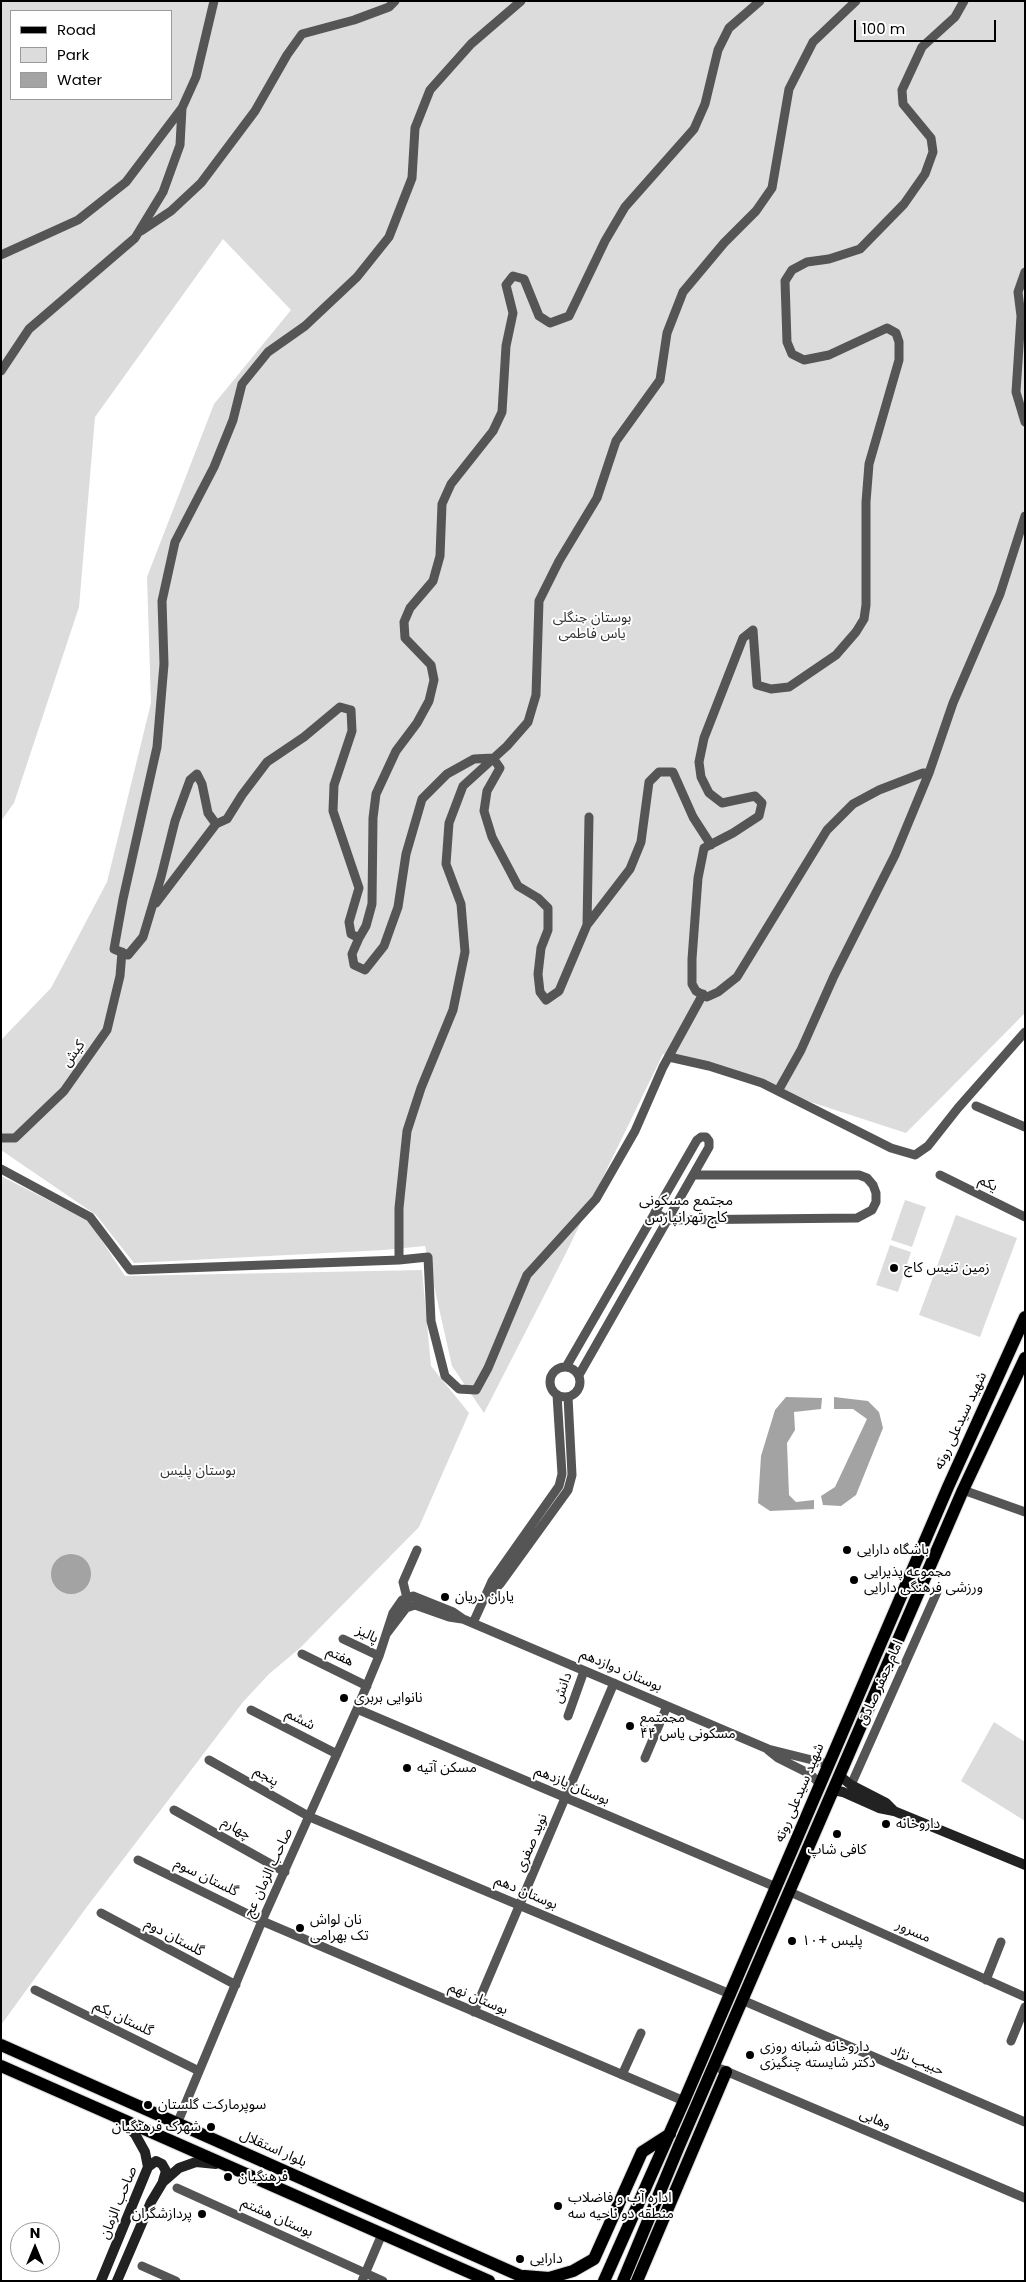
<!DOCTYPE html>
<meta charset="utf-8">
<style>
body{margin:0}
#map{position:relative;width:1026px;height:2282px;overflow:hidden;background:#fff;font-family:Poppins,sans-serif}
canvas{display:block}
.frame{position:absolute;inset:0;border:2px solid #000;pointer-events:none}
.legend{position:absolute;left:10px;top:10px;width:162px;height:90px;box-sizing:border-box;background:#fff;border:1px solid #999;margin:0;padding:6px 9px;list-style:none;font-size:15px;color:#000}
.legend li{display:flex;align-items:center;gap:10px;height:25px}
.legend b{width:25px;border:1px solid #999}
.north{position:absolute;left:10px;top:2222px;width:50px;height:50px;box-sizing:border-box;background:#fff;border:1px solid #999;border-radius:50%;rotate:0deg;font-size:14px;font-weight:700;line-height:20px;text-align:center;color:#000}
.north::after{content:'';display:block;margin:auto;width:18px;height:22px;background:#000;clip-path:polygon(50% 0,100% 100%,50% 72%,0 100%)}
.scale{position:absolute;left:854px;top:20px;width:142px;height:22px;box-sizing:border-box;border:2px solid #000;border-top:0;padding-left:6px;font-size:15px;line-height:18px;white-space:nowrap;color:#000;-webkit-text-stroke:4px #fff;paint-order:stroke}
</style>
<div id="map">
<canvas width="1026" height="2282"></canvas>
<div class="frame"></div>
<ul class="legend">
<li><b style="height:6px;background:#000"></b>Road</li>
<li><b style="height:14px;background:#dcdcdc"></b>Park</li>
<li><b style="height:14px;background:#a3a3a3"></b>Water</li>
</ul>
<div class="north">N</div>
<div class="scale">100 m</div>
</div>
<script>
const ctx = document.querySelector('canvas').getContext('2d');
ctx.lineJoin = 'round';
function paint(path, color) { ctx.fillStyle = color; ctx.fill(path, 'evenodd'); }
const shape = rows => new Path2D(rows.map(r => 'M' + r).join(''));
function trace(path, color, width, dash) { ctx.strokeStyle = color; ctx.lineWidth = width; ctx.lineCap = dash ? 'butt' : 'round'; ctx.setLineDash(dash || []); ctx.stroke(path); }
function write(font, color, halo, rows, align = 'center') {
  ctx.font = font + ' Poppins,"Noto Sans Arabic",sans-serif'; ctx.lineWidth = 4; ctx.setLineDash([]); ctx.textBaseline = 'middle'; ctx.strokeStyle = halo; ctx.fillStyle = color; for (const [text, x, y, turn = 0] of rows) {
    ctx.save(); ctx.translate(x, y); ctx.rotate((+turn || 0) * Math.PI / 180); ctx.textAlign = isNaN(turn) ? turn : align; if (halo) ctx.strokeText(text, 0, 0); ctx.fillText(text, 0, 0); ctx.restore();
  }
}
const green = shape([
 [1,1,1025,1,1025,1013,906,1133,663,1054,565,1255,484,1413,452,1366,425,1246,384,1250,134,1263,96,1215,1,1150,1,1040,51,988,107,882,151,703,147,577,214,404,291,310,223,239,95,417,79,607,14,803,1,821],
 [11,11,171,11,171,99,11,99],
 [1,1176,89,1221,125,1276,422,1270,431,1366,469,1413,419,1527,300,1648,269,1674,243,1702,86,1908,1,2025],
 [905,1200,926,1207,912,1247,891,1240],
 [956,1215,1017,1238,980,1337,919,1315],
 [890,1245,911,1252,898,1292,876,1285],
 [994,1722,1025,1742,1025,1821,961,1781]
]);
const water = shape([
 [786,1397,822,1398,821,1409,794,1412,795,1430,787,1443,789,1495,796,1502,814,1500,814,1509,770,1511,758,1503,761,1456,775,1410],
 [834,1397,868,1401,879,1412,883,1428,856,1495,841,1506,823,1505,821,1496,835,1487,867,1419,853,1409,834,1409],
 '51 1574a20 20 0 1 1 40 0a20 20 0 1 1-40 0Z'
]);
const minor = shape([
 [521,1,471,44,430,90,415,128,412,178,389,237,357,277,305,326,268,352,242,384,233,420,214,467,175,542,162,601,164,664,157,747,123,899,114,949,128,955,143,937,161,877,175,821,190,780,197,774,202,784,208,813,216,824,227,819,242,795,267,762,304,737,340,707,351,710,352,731,334,785,333,811,359,888,349,922,351,934,359,938,366,926,372,904,373,818,376,794,396,751,417,723,429,701,434,680,431,665,405,638,404,622,410,608,433,581,440,556,442,504,451,484,493,431,502,412,506,346,513,313,506,285,513,276,524,279,539,316,550,323,569,316,605,241,625,207,694,129,705,104,718,50,729,28,760,1],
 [182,108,196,77,214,1],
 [141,231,171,211,201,183,255,111,287,55,302,34,354,20,389,7,395,1],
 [1,255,78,220,126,182,182,108,180,145,163,192,135,238,29,329,1,371],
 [1025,272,1018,292,1021,316,1016,392,1025,422],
 [493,758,500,768,487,791,484,811,492,837,518,886,538,898,548,908,548,930,541,948,538,974,540,992,546,1000,559,991,587,925,630,869,641,842,649,782,659,772,673,772,693,817,711,845],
 [929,773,923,773,879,790,853,804,827,830,737,977,718,992,707,997,696,991,692,984,692,959,698,878,704,848,733,833,759,816,762,803,755,796,722,803,709,793,701,777,699,762,704,738,743,638,753,630,757,685,771,689,789,687,836,655,856,632,864,619,866,605,866,502,869,464,899,360,899,342,896,333,887,328,829,355,804,360,792,354,787,342,785,281,792,270,807,262,829,259,860,249,904,204,925,174,933,152,931,138,903,104,902,90,922,47,955,17,964,1],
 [156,903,216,824],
 [587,925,589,817],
 [359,938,352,954,354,965,365,970,384,946,398,907,406,854,422,799,447,774,474,759,493,758],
 [703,994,663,1067,635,1131,596,1199,527,1275,488,1368,476,1390,459,1389,445,1376,431,1321,428,1257,399,1260,399,1208,407,1131,421,1088,453,1010,465,952,461,904,446,864,449,823,463,786,507,746,528,722,536,695,539,601,559,561,597,498,616,441,660,380,667,333,683,292,724,243,756,211,772,188,789,89,813,42,856,1],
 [669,1057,709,1066,762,1083,891,1148,915,1155,928,1146,958,1108,1025,1032],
 [778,1091,801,1050,834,976,895,855,929,773,953,703,1000,594,1025,516],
 [976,1106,1025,1127],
 [1,1138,15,1138,64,1091,107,1030,120,976,122,952],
 [1,1169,90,1217,130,1270,399,1260],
 [940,1175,1025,1217],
 [655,1212,667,1220,857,1218,872,1210,876,1202,876,1193,873,1185,867,1178,859,1175,693,1175],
 '550 1382a15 15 0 1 1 30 0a15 15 0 1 1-30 0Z',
 [566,1367,697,1140,701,1137,706,1137,709,1141,709,1147,579,1375],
 [963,1490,1025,1512],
 [488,1597,500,1584,568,1490,572,1475,568,1397],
 [407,1598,403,1582,417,1550],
 [473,1623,492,1581,559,1486,562,1474,557,1395],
 [387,1633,406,1608,415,1605,449,1617,462,1619],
 [343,1639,379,1656],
 [302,1654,367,1686],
 [357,1709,776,1887],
 [251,1710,337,1754],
 [568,1716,584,1671],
 [768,1750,778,1758,810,1774,819,1783],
 [645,1758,667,1706],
 [209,1760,310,1817,730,1994],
 [851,1785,937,1592],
 [174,1810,285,1872],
 [138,1860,262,1921,684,2101],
 [790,1892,1025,1997],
 [101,1913,236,1985],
 [986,1980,1001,1942],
 [35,1990,199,2071],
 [742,2000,1025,2122],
 [474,2012,614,1683],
 [1011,2041,1025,2007],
 [721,2069,1025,2198],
 [622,2075,641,2033],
 [177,2124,262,1921,357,1709,379,1656,393,1613,402,1600,413,1596,453,1612,463,1619,768,1749,828,1764],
 [177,2188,383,2281],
 [142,2266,176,2281],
 [362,2281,382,2234]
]);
const secondary = shape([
 [840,1776,851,1785,886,1803,893,1810],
 [833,1790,843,1792,879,1808,894,1811,1025,1865],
 [148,2167,156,2161,162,2164,166,2171,163,2181],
 [101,2281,148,2167,145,2152,135,2134,120,2120],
 [117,2281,151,2202,163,2182,179,2168,196,2162,216,2164]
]);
const primary = shape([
 [1,2045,532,2281],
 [1,2066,489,2281],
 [524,2276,549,2278,573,2271,594,2259,642,2152,670,2134],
 [604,2281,684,2101,948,1487,1025,1317],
 [623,2281,679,2146,963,1490,1025,1358],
 [637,2281,726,2072]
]);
const markers = [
 [894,1268,5,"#000"],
 [847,1550,5,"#000"],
 [854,1580,5,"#000"],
 [445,1597,5,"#000"],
 [344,1698,5,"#000"],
 [630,1726,5,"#000"],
 [407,1768,5,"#000"],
 [886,1824,5,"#000"],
 [837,1834,5,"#000"],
 [300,1928,5,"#000"],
 [792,1941,5,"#000"],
 [750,2055,5,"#000"],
 [148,2105,5,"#000"],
 [211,2127,5,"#000"],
 [228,2177,5,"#000"],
 [558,2206,5,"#000"],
 [202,2214,5,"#000"],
 [520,2259,5,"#000"]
];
const parkNames = [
 ["بوستان جنگلی",592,618],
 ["یاس فاطمی",592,634],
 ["بوستان پلیس",198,1471]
];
const streetNames = [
 ["کیش",74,1054,-55],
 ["یکم",988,1184,27],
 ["شهید سیدعلی روته",961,1421,-65],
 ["پالیز",367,1635,26],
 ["هفتم",340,1657,26],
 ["بوستان دوازدهم",621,1671,23],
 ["امام جعفر صادق",881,1683,-66],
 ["دانش",563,1688,-70],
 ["ششم",300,1720,27],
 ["پنجم",266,1777,30],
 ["بوستان یازدهم",572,1786,23],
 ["شهید سیدعلی روته",800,1793,-67],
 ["چهارم",236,1829,29],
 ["نوید صفری",532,1843,-67],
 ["صاحب الزمان عج",269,1873,-65],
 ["گلستان سوم",206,1878,26],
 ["بوستان دهم",526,1893,23],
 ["مسرور",913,1932,24],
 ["گلستان دوم",174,1938,28],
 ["بوستان نهم",478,1999,23],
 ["گلستان یکم",123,2019,26],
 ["حبیب نژاد",917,2061,23],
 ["وهابی",875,2120,23],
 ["بلوار استقلال",273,2149,24],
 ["صاحب الزمان",119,2203,-68],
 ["بوستان هشتم",277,2218,24]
];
const poiNames = [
 ["زمین تنیس کاج",904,1268],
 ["باشگاه دارایی",857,1550],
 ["مجموعه پذیرایی",864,1572],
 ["ورزشی فرهنگی دارایی",864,1588],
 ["یاران دریان",455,1597],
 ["نانوایی بربری",354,1698],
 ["مجمتمع",640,1718],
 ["مسکونی یاس ۴۴",640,1734],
 ["مسکن آتیه",417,1768],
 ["داروخانه",896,1824],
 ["کافی شاپ",837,1850,"center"],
 ["نان‌ لواش‌",310,1920],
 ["تک‌ بهرامی",310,1936],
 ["پلیس +۱۰",802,1941],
 ["داروخانه شبانه روزی",760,2047],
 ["دکتر شایسته چنگیزی",760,2063],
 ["سوپرمارکت گلستان",158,2105],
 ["شهرک فرهنگیان",201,2127,"right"],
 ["فرهنگیان",238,2177],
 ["اداره آب و فاضلاب",568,2198],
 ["منطقه دو ناحیه سه",568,2214],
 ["پردازشگران",192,2214,"right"],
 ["دارایی",530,2259]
];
const neighbourhoodNames = [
 ["مجتمع مسکونی",686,1201],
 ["کاج تهرانپارس",686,1218]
];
paint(green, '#dcdcdc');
paint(water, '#a3a3a3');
trace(primary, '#dbdbdb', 14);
trace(minor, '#555', 9);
trace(secondary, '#222', 10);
trace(primary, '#000', 12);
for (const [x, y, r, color] of markers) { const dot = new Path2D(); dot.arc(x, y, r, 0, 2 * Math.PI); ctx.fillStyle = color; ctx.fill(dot); trace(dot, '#fff', 2); }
write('14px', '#333', '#fff', parkNames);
write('14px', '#000', '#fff', streetNames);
write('14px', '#000', '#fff', poiNames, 'left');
write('15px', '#000', '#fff', neighbourhoodNames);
</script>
